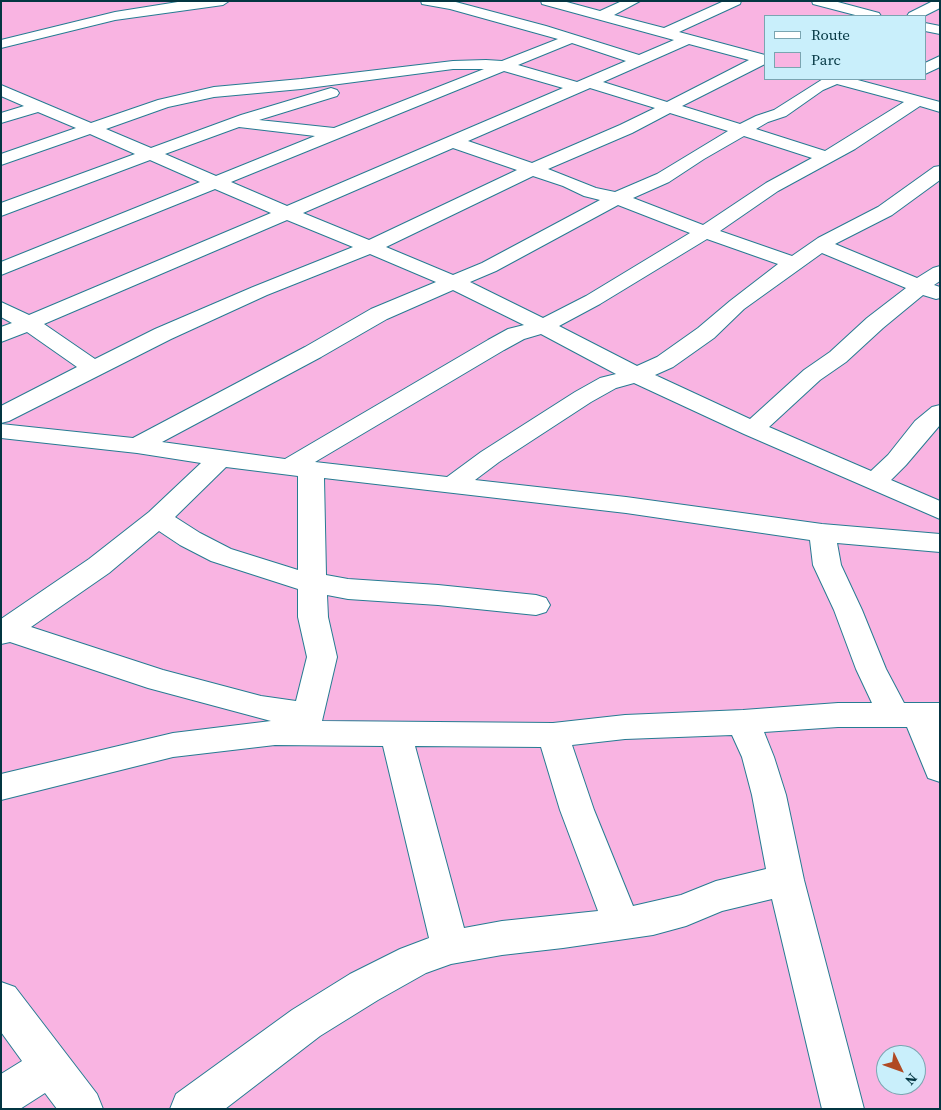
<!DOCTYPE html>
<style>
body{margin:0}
#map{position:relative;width:941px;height:1110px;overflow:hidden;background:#c9effb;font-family:"Source Serif 4",serif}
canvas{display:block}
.frame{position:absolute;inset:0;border:2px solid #033642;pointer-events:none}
.legend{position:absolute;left:764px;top:15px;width:162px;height:65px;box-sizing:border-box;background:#c9effb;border:1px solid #7aa5b1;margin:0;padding:6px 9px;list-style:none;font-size:15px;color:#033642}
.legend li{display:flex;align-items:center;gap:10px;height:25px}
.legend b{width:25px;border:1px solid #7aa5b1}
.north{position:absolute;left:876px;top:1045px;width:50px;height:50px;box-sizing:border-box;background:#c9effb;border:1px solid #7aa5b1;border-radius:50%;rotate:132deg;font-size:14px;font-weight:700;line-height:20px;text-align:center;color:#033642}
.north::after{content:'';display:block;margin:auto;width:18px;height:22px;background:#b04a23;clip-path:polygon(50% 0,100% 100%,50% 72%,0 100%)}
</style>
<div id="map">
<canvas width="941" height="1110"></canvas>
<div class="frame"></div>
<ul class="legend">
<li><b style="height:6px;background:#fff"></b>Route</li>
<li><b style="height:14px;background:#f9b4e2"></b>Parc</li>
</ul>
<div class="north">N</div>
</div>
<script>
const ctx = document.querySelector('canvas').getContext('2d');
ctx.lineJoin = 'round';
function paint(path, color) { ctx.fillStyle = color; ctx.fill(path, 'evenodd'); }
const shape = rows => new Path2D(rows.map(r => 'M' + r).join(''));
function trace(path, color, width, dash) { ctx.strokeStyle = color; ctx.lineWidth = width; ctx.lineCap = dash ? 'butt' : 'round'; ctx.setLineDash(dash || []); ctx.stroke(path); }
const green = shape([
 [1,1,940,1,940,1109,1,1109],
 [765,16,925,16,925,79,765,79],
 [886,1055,916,1055,916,1085,886,1085]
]);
const minor = shape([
 [184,1,229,1,223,5,115,20,1,48,1,40,115,12,184,1],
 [421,1,452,1,546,26,639,55,674,40,542,4,541,1,563,1,600,11,622,1,640,1,614,15,664,28,724,1,741,1,740,4,679,32,765,55,765,64,682,106,740,124,756,116,774,110,823,79,854,79,940,102,940,112,920,106,855,149,778,191,720,231,792,256,818,238,878,207,934,167,940,166,940,180,892,215,835,244,917,278,933,268,940,266,940,281,934,285,940,287,940,298,936,299,923,295,883,328,846,362,820,380,769,427,871,471,888,455,915,421,932,407,940,405,940,425,906,465,891,480,940,501,940,519,744,434,634,383,616,388,591,402,499,462,475,480,626,497,822,524,940,534,940,552,837,543,841,565,862,610,886,669,904,703,940,703,940,782,928,778,907,727,838,727,764,732,774,757,786,795,804,880,864,1109,822,1109,772,899,722,911,686,926,653,935,563,948,502,955,451,964,426,973,378,1000,320,1036,225,1109,170,1109,176,1094,292,1010,350,974,400,949,429,938,383,746,275,745,173,757,1,800,1,774,173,733,271,721,148,688,10,642,1,644,1,619,89,559,149,512,201,463,137,453,1,438,1,424,133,438,305,347,371,309,436,282,370,254,267,295,171,339,9,421,1,423,1,406,77,367,27,332,1,342,1,327,12,323,1,317,1,302,29,315,271,213,215,189,1,275,1,262,200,182,150,160,1,216,1,203,135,154,90,134,1,165,1,154,76,128,38,112,1,123,1,113,24,106,1,96,1,85,91,123,158,100,214,87,301,79,453,61,486,60,502,61,558,39,450,9,422,4,421,1],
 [572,43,626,61,577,82,518,65,572,43],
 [689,44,749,60,667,102,603,82,689,44],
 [453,69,484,69,334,128,259,120,337,96,339,93,337,90,331,88,241,115,151,148,106,129,168,107,214,97,301,89,453,69],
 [504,71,563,88,287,206,231,182,504,71],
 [837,84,904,102,825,151,756,129,768,122,786,116,823,90,837,84],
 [590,88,655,108,620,125,532,163,468,141,590,88],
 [670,113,728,131,657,174,615,192,596,188,548,169,632,133,670,113],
 [239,127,315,136,216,176,165,154,239,127],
 [744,136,812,158,766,183,703,225,633,198,669,182,704,159,744,136],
 [453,148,517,170,369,240,303,213,453,148],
 [533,176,563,186,584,196,600,200,482,263,453,275,386,247,533,176],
 [618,205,690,233,586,296,543,318,470,282,496,271,618,205],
 [287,220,353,247,253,287,155,329,95,359,44,324,287,220],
 [707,239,778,264,730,301,698,328,657,357,637,366,559,326,600,304,707,239],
 [822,253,906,288,867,318,830,352,804,370,750,419,655,375,673,367,714,338,744,309,822,253],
 [453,290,524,325,508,329,488,340,285,459,162,442,321,357,387,319,453,290],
 [541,334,616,374,600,378,575,392,481,452,447,477,315,462,504,350,524,339,541,334],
 [226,467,298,476,298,570,231,549,200,533,175,517,226,467],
 [324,478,626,513,810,540,813,565,834,610,856,669,872,703,838,703,743,710,625,715,553,723,322,721,337,657,328,617,327,595,348,599,438,605,536,615,546,612,550,605,546,598,536,595,438,585,348,579,326,575,324,478],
 [159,531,180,545,211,561,298,589,298,617,307,657,296,701,261,696,163,670,31,627,109,573,159,531],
 [732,735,742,757,752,795,766,869,716,881,681,895,633,906,594,810,572,745,625,739,732,735],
 [415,746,541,747,560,810,598,911,502,921,464,928,415,746],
 [812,1,834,1,879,13,881,16,859,16,813,4,812,1],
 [933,1,940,1,940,8,924,16,907,16,909,13,933,1],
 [925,23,940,26,940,34,925,31,925,23],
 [940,56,940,67,925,74,925,63,940,56],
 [1,982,15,987,97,1094,103,1109,57,1109,45,1093,20,1109,1,1109,1,1074,22,1061,1,1032,1,982]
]);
paint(green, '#f9b4e2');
trace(minor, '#267b92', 2);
paint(minor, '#fff');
</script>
